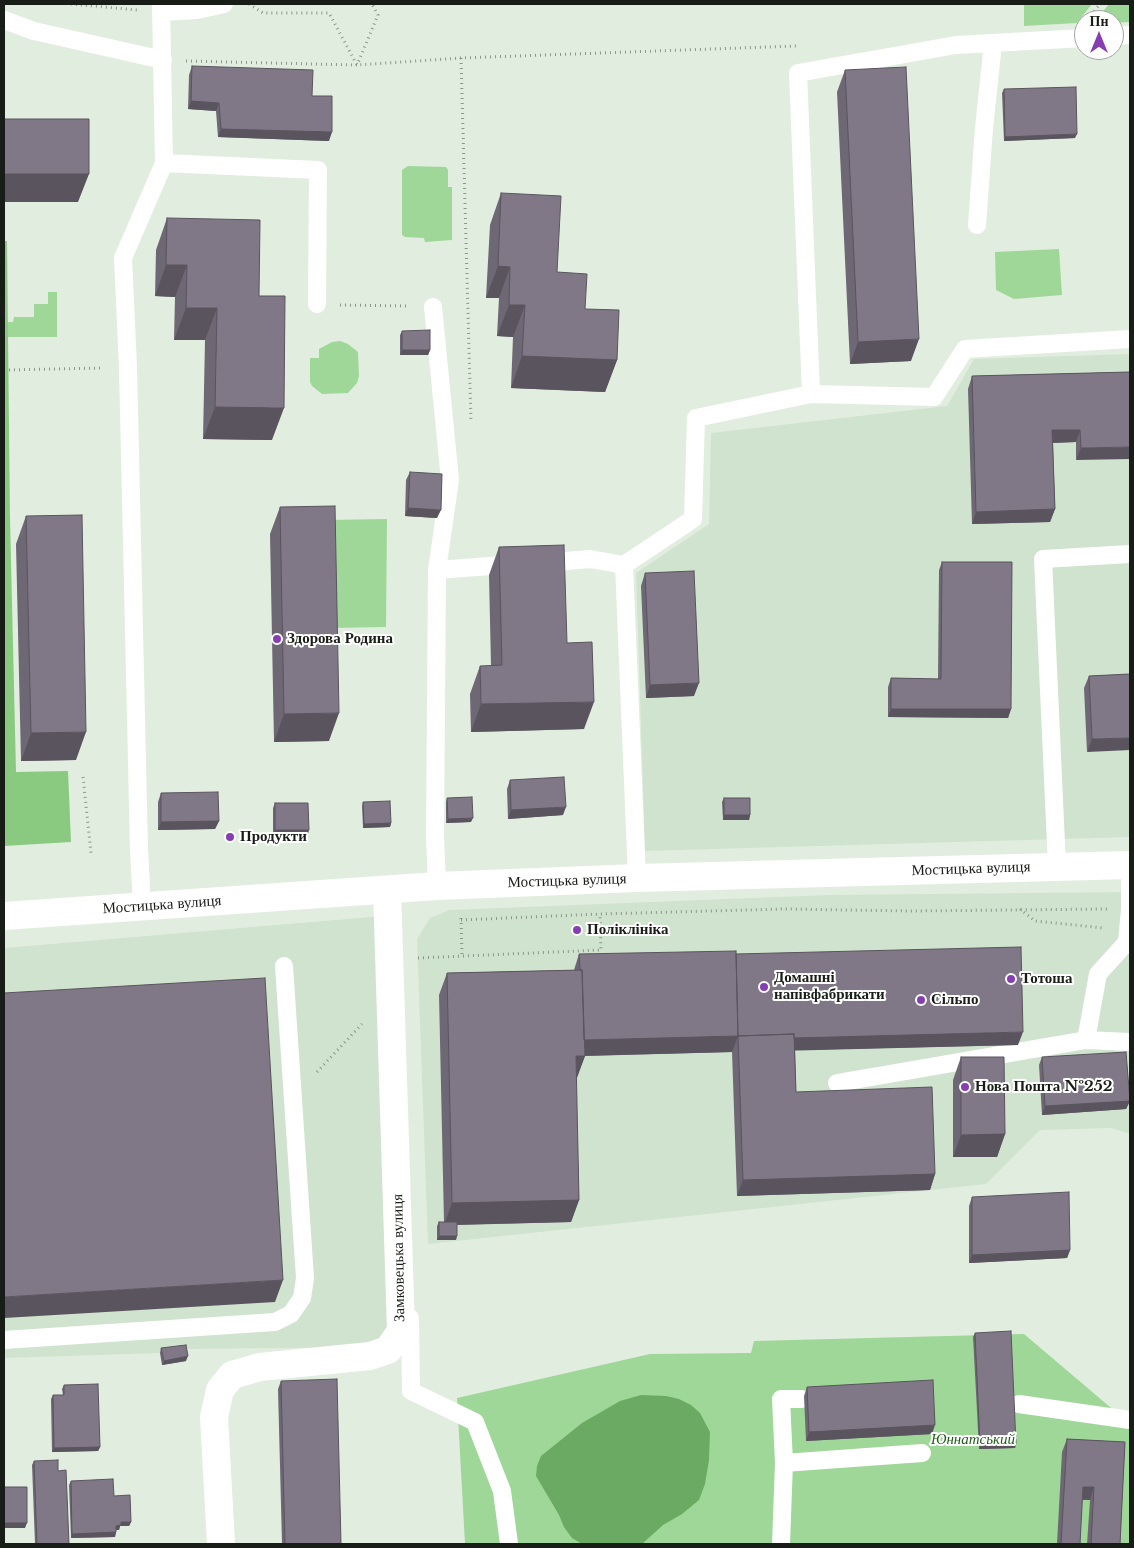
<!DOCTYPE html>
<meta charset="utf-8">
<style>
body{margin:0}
#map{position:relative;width:1134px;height:1548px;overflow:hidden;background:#e1eedf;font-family:"Libre Baskerville",serif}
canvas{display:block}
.frame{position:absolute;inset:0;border:5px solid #191d18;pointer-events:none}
.north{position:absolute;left:1074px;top:10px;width:50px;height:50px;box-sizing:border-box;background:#fff;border:1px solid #a3a5a3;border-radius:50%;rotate:0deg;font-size:14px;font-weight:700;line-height:20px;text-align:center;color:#191d18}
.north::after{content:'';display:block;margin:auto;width:18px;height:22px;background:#853fb2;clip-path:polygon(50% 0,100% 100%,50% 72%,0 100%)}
</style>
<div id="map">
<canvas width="1134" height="1548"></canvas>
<div class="frame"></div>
<div class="north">Пн</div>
</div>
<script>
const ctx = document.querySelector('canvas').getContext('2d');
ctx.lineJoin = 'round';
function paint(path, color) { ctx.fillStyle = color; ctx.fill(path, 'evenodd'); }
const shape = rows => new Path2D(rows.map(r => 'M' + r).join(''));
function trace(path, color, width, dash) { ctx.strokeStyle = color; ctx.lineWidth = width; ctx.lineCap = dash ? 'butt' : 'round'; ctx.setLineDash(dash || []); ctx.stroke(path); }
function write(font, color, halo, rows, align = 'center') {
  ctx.font = font + ' "Libre Baskerville",serif'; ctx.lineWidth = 4; ctx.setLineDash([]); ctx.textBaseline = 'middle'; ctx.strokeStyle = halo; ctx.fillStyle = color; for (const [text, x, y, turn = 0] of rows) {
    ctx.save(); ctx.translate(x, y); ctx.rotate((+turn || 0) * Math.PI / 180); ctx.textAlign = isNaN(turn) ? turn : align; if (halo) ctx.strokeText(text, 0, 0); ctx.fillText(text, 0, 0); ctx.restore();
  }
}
const built = shape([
 [1130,354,1130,837,645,851,636,573,709,524,711,433,947,406,974,359],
 [1130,892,1130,1134,1111,1128,1040,1130,986,1184,428,1244,417,939,430,918,449,910,828,895],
 [383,916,396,1333,374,1347,185,1349,160,1353,4,1358,4,948]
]);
const green = shape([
 [1024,4,1092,4,1077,23,1024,26],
 [1109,4,1130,4,1130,22,1114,23,1114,20,1096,20],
 [408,166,446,167,448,170,448,187,452,187,452,240,425,242,424,238,405,237,402,235,402,170],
 [1059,249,1062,295,1014,299,996,290,995,252],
 [48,292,57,292,57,337,4,337,4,322,13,322,14,317,34,317,34,304,48,304],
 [340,341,348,344,358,352,359,376,357,383,348,393,322,394,312,386,310,382,310,358,319,358,319,349,332,342],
 [387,519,386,627,330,628,328,520],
 [1024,1334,1130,1424,1130,1544,465,1544,457,1398,650,1354,751,1353,754,1341]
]);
const forest = shape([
 [4,241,7,241,10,518,16,772,68,771,71,842,4,846]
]);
const water = shape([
 [641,1395,666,1396,679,1399,691,1405,700,1413,710,1432,709,1460,705,1484,699,1500,682,1514,663,1525,642,1544,582,1544,572,1538,564,1527,559,1515,536,1476,537,1466,541,1456,582,1423,620,1401]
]);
const path = shape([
 [71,4,137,10],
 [249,4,263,13,329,13,357,65,461,58,796,46],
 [1091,15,1100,4],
 [461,58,471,421],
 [186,61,357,65,378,15,372,4],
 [340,305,409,306],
 [4,370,103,368],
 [83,777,91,853],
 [1020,909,1035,921,1104,928],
 [461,918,462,956],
 [461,920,600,914,784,909,911,911,1107,909],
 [418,958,601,950,600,914],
 [317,1072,362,1024]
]);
const service = shape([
 [162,12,197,10,224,4],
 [4,20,34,31,163,60],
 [1114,36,1130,35],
 [164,163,318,170,317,304],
 [977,225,984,128,993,43],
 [433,307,450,480,437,570,435,836,437,886],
 [811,394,798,73,956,45,1084,38],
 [542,563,590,559,624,565,693,519,696,418,811,394,934,397,965,349,1130,339],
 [624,565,637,878],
 [437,570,516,564],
 [1057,866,1043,559,1130,554],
 [142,906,139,849,128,367,123,258,164,163,161,4],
 [1086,1040,1130,1042],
 [837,1083,1086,1040,1098,974,1127,942,1130,909,1130,865],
 [410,1318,411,1391,475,1422,502,1491,509,1544],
 [4,1340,275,1322,291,1314,302,1298,305,1278,284,966],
 [1019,1404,1130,1420],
 [784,1463,781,1399,802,1399],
 [781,1544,784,1463,922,1453]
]);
const minor = shape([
 [221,1544,214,1417,220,1390,232,1375,260,1367,370,1356,388,1350,401,1331,387,890]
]);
const tertiary = shape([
 [4,916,437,886,637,878,1130,865]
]);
const wall = shape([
 [192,66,312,96,329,141,218,137,216,111,188,109,189,75],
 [845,70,911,361,850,364,837,92],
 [1004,89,1075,138,1004,141,1002,93],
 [501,193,557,272,585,309,617,360,605,392,511,388,513,337,497,336,499,298,486,298,490,225],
 [167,218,259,296,272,440,203,439,205,340,174,340,175,297,155,296,156,250],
 [402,331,430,350,428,355,400,355,400,335],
 [1130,372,1076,460,1076,442,1053,443,1055,509,1050,522,972,524,968,389,972,376],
 [410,472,437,518,405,516,406,480],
 [280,507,329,741,274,742,270,534],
 [26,516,76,760,21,761,16,544],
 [499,547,567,643,584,729,471,732,470,694,480,666,491,666,489,575],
 [942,562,1011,709,1008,718,888,717,888,687,891,678,938,679,939,570],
 [645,573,694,696,646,698,641,586],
 [1130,674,1087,752,1084,688,1089,676],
 [510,780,563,815,508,819,507,789],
 [161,793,219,821,215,829,158,830,158,802],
 [447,798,471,822,446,823,446,802],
 [724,798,750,815,749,820,723,820,722,802],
 [363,802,391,823,390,827,363,828,362,806],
 [275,803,308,834,273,835,273,808],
 [579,954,736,954,1018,1045,795,1050,796,1092,935,1174,930,1190,737,1196,732,1052,585,1056,576,1078,579,1200,571,1222,457,1225,456,1240,437,1240,437,1226,439,1222,444,1222,439,995,447,973,574,970],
 [961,1057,1005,1134,997,1157,953,1157,953,1080],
 [1042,1057,1130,1101,1126,1109,1042,1115,1039,1065],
 [972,1197,1070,1250,1067,1258,969,1263,969,1206],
 [975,1333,1016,1444,1015,1448,979,1449,973,1337],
 [161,1348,186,1361,162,1365,160,1353],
 [281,1381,341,1544,282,1544,278,1389],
 [64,1385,100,1447,98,1451,52,1452,51,1399,53,1395,63,1395,62,1389],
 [807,1387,932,1434,806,1441,804,1396],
 [1067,1439,1125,1442,1120,1544,1087,1544,1090,1500,1082,1500,1080,1544,1057,1544,1062,1452],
 [34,1461,58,1471,69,1544,35,1544,32,1465],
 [71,1481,114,1496,131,1522,129,1526,120,1526,119,1530,116,1530,115,1537,71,1538,69,1485]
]);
const shadedWall = shape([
 [191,101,219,103,216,111,188,109],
 [221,129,332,132,329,141,218,137],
 [1077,134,1075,138,1004,141,1005,137],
 [4,174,89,174,78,202,4,202],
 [166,265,187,265,175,297,155,296],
 [498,266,510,267,499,298,486,298],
 [509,305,525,305,513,337,497,336],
 [186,308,217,308,205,340,174,340],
 [919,339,911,361,850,364,858,342],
 [402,350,430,350,428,355,400,355],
 [522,356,617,360,605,392,511,388],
 [215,407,284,408,272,440,203,439],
 [1052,430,1080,430,1076,442,1048,443],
 [1130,447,1130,459,1076,460,1081,448],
 [408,508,441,510,437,518,405,516],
 [1055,509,1050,522,972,524,976,512],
 [699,683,694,696,646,698,650,685],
 [594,702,584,729,471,732,481,704],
 [891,709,1011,709,1008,718,888,717],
 [339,713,329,741,274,742,284,714],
 [86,732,76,760,21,761,31,733],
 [1130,738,1130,750,1087,752,1092,739],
 [566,807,563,815,508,819,511,810],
 [724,815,750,815,749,820,723,820],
 [473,818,471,822,446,823,448,819],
 [219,821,215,829,158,830,161,822],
 [391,823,390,827,363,828,364,824],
 [275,830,309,830,308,834,273,835],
 [1023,1032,1018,1045,738,1052,738,1039],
 [738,1036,732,1052,576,1056,582,1040],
 [576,1056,585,1056,577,1078],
 [1130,1101,1126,1109,1042,1115,1045,1106],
 [1005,1134,997,1157,953,1157,961,1135],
 [935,1174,930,1190,737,1196,743,1180],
 [579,1200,571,1222,444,1225,452,1203],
 [439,1236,457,1236,456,1240,437,1240],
 [1070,1250,1067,1258,969,1263,972,1255],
 [283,1280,275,1302,4,1318,4,1297],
 [188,1356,186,1361,162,1365,164,1361],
 [935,1425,932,1434,806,1441,809,1432],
 [1016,1444,1015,1448,979,1449,980,1445],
 [100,1447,98,1451,52,1452,54,1448],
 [1083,1487,1094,1487,1090,1500,1079,1499],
 [121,1522,131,1522,129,1526,120,1526,119,1530,115,1530,116,1526],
 [4,1523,27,1523,25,1528,4,1528],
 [116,1532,115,1537,71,1538,72,1534]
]);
const building = shape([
 [192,66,313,70,312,96,332,96,332,132,221,129,219,103,191,101,192,66],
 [906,67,919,339,858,342,845,70,906,67],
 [1076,87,1077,134,1005,137,1004,89,1076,87],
 [4,119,89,119,89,174,4,174,4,119],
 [501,193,561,196,557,272,587,274,585,309,619,310,617,360,522,356,525,305,509,305,510,267,498,266,501,193],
 [167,218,260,220,259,296,285,296,284,408,215,407,217,308,186,308,187,265,166,265,167,218],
 [430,330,430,350,402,350,402,331,430,330],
 [1130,372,1130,447,1081,448,1080,430,1052,430,1055,509,976,512,972,376,1130,372],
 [410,472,442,474,441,510,408,508,410,472],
 [335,506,339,713,284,714,280,507,335,506],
 [82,515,86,732,31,733,26,516,82,515],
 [564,545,567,643,592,642,594,702,481,704,480,666,502,665,499,547,564,545],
 [942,562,1012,562,1011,709,891,709,891,678,941,679,942,562],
 [694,571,699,683,650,685,645,573,694,571],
 [1130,674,1130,738,1092,739,1089,676,1130,674],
 [564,777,566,807,511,810,510,780,564,777],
 [218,792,219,821,161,822,161,793,218,792],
 [472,797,473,818,448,819,447,798,472,797],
 [724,798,750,798,750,815,724,815,724,798],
 [390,801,391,823,364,824,363,802,390,801],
 [275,803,308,803,309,830,275,830,275,803],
 [1021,947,1023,1032,794,1038,794,1034,738,1036,736,1039,738,1036,736,954,1021,947],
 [736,951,738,1036,584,1040,582,970,580,970,579,954,736,951],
 [582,970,585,1056,576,1056,579,1200,452,1203,447,973,582,970],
 [265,978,283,1280,4,1297,4,993,265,978],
 [794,1034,796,1092,932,1087,935,1174,743,1180,738,1036,794,1034],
 [1126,1052,1130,1101,1045,1106,1042,1057,1126,1052],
 [961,1057,1004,1057,1005,1134,961,1135,961,1057],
 [1069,1192,1070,1250,972,1255,972,1197,1069,1192],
 [439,1222,457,1222,457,1236,439,1236,439,1222],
 [1011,1331,1016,1444,980,1445,975,1333,1011,1331],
 [186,1345,188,1356,164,1361,161,1348,186,1345],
 [337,1379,341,1544,285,1544,281,1381,337,1379],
 [933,1380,935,1425,809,1432,807,1387,933,1380],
 [98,1384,100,1447,54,1448,53,1395,64,1395,64,1385,98,1384],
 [1067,1439,1125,1442,1120,1544,1091,1544,1094,1487,1083,1487,1080,1544,1061,1544,1067,1439],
 [58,1460,58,1471,66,1470,69,1544,37,1544,34,1461,58,1460],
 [113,1479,114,1496,130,1495,131,1522,121,1522,121,1525,116,1526,116,1532,72,1534,71,1481,113,1479],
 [4,1487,27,1487,27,1523,4,1523,4,1487]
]);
const markers = [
 [277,639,5,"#853fb2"],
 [230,837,5,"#853fb2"],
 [577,930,5,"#853fb2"],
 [1011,979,5,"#853fb2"],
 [764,987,5,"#853fb2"],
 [921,1000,5,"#853fb2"],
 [965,1087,5,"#853fb2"]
];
const poiNames = [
 ["Здорова Родина",287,639],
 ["Продукти",240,837],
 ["Поліклініка",587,930],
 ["Домашні",774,978],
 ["напівфабрикати",774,995],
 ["Тотоша",1021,979],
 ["Сільпо",931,1000],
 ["Нова Пошта №252",975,1087]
];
const streetNames = [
 ["Мостицька вулиця",971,869,-2],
 ["Мостицька вулиця",567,881,-2],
 ["Мостицька вулиця",162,905,-4],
 ["Замковецька вулиця",399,1258,-91]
];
const parkNames = [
 ["Юннатський",973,1440]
];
paint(built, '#d0e3ce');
paint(green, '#9fd798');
paint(forest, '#89ca80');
paint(water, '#6baa63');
trace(path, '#8c958a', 3, [1, 4]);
trace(service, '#fff', 18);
trace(minor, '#fff', 28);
trace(tertiary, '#fff', 28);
paint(wall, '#6e6774');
paint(shadedWall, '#5a545e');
paint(building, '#807887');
trace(building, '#5a545e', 1);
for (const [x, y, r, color] of markers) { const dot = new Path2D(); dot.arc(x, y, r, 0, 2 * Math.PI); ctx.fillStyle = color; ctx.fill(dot); trace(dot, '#fff', 2); }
write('bold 15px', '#191d18', '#fff', poiNames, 'left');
write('15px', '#191d18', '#fff', streetNames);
write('italic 15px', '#1f5e18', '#fff', parkNames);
</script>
